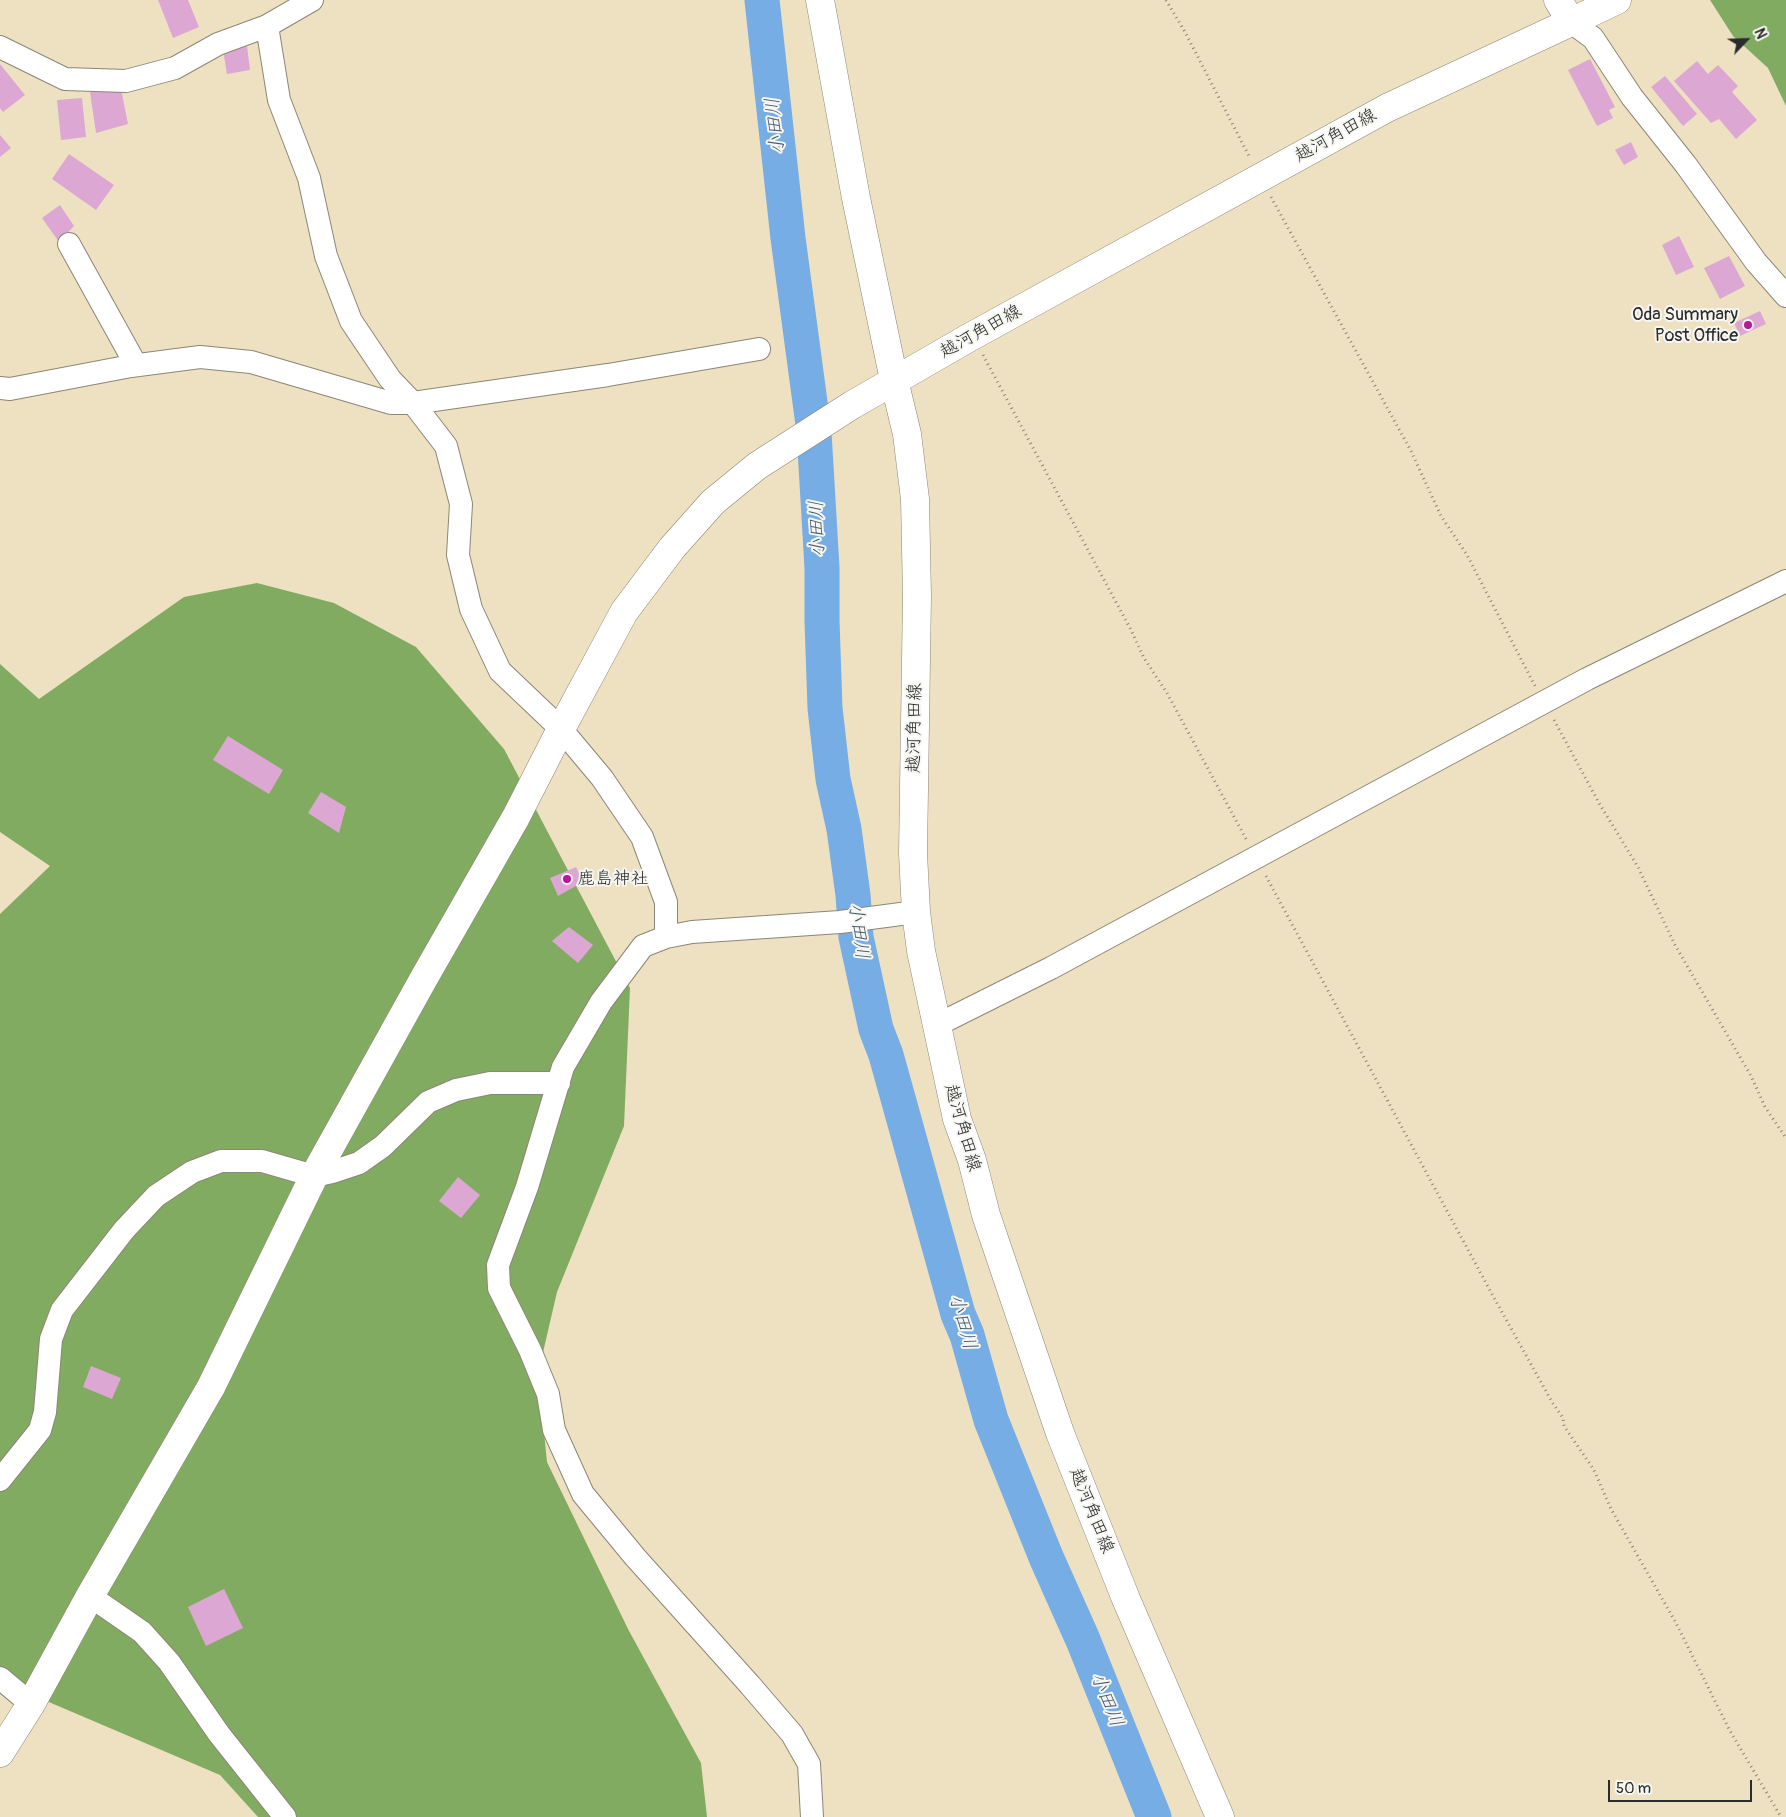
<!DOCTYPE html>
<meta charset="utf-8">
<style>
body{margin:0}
#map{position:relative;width:1786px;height:1817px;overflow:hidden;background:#ede1c1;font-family:Pangolin,sans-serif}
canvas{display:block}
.north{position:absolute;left:1721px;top:15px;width:50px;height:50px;-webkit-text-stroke:4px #f6f6f2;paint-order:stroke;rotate:66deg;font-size:14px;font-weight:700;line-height:20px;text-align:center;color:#2b2b2b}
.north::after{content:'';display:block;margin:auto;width:18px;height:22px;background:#2b2b2b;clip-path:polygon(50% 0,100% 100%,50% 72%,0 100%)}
.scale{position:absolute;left:1608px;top:1780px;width:144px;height:22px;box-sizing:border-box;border:2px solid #2b2b2b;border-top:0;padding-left:6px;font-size:15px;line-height:18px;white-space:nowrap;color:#2b2b2b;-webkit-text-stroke:4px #f6f6f2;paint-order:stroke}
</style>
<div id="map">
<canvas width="1786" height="1817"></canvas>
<div class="north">N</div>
<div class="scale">50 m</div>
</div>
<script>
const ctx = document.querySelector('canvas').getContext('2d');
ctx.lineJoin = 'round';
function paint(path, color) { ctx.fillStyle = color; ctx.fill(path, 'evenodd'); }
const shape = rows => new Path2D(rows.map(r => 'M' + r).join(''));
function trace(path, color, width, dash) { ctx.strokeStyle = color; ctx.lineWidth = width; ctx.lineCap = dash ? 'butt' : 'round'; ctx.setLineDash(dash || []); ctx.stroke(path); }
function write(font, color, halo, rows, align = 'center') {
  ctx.font = font + ' Pangolin,"Klee One",sans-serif'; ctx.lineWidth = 4; ctx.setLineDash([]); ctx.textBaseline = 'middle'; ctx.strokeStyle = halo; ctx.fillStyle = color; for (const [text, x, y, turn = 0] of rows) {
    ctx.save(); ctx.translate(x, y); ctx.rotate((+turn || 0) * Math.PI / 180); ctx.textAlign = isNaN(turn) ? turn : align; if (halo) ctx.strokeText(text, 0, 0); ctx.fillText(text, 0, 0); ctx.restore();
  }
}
const forest = shape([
 [1710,0,1786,0,1786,106,1768,68,1733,36],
 [257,583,334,603,416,647,504,749,630,988,624,1126,557,1292,538,1374,547,1462,628,1629,701,1763,707,1817,258,1817,220,1775,30,1694,0,1691,0,914,50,866,0,832,0,664,39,699,184,597]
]);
const river = shape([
 [762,0,788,238,814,432,822,568,822,621,825,708,833,779,844,829,853,895,856,937,876,1029,886,1055,958,1314,967,1335,991,1420,1046,1557,1083,1640,1154,1817]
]);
const building = shape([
 [158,0,188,0,199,27,173,38],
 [247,46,250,70,227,74,223,50],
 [1590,59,1615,107,1609,110,1613,118,1597,126,1568,70],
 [1697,61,1708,74,1718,65,1738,86,1732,92,1757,120,1736,139,1719,119,1711,123,1674,81],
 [0,64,25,95,3,112,0,108],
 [1665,76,1697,114,1683,126,1651,87],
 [121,89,128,124,96,133,90,92],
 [82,98,86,137,61,140,57,100],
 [0,135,11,148,0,157],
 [1631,142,1638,157,1624,165,1615,150],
 [69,154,114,185,96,210,52,179],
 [60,205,74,226,59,242,42,218],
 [1679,236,1694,267,1676,275,1662,245],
 [1729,256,1745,286,1720,299,1704,268],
 [1760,311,1766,324,1740,336,1734,323],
 [228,736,283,770,269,794,213,760],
 [321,792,346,807,339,833,308,813],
 [576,867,583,882,558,896,550,878],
 [569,927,593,945,578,963,552,941],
 [458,1177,480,1195,461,1218,439,1201],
 [91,1366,121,1378,112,1399,83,1387],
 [224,1589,243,1628,206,1646,188,1607]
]);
const path = shape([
 [1166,0,1185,32,1250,158],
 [1271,197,1411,451,1441,516,1467,555,1535,686],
 [983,355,1131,630,1144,658,1167,693,1246,839],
 [1554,720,1599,803,1638,867,1675,945,1751,1076,1765,1107,1786,1138],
 [1266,876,1493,1296,1552,1402,1563,1418,1564,1426,1594,1470,1611,1509,1676,1623,1730,1731,1781,1817]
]);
const street = shape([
 [1571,22,1593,38,1632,97,1686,165,1756,262,1786,296],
 [267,26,279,100,309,178,326,256,351,321,390,379,413,403,446,446,461,504,458,555,471,609,500,671,561,729,602,778,642,837,666,902,666,937],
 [0,47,65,79,126,81,175,68,218,44,267,26,312,0],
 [69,244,136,365],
 [0,388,10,389,131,366,200,357,251,362,391,403,413,403,608,375,759,349],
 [937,1025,1051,968,1587,679,1786,581],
 [0,1480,40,1430,45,1412,51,1339,62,1310,124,1230,156,1196,192,1172,221,1161,262,1161,314,1176,332,1172,359,1163,383,1146,428,1102,456,1090,490,1083,559,1083],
 [90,1596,142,1632,169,1662,219,1734,285,1817],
 [0,1678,31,1704],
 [812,1817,809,1764,792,1734,750,1685,635,1557,583,1494,554,1430,548,1394,530,1350,499,1288,498,1265,527,1187,563,1067,601,1002,643,946,666,937,692,932,840,922,916,912]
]);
const secondary = shape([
 [820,0,856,198,894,380,907,434,915,499,917,596,913,853,916,912,921,951,957,1119,972,1160,986,1215,1060,1433,1126,1599,1220,1817],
 [1571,22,1617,0],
 [0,1753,31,1704,90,1596,211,1387,314,1176,424,978,516,817,561,729,624,612,672,548,713,502,757,466,852,405,972,336,1387,108,1571,22,1558,0]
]);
const markers = [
 [1748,325,5,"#b5179e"],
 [567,879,5,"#b5179e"]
];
const streetNames = [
 ["越河角田線",1336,136,-29],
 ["越河角田線",981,332,-29],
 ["越河角田線",915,728,-89],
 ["越河角田線",962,1128,74],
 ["越河角田線",1091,1511,68]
];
const poiNames = [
 ["Oda Summary",1738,315],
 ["Post Office",1738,336],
 ["鹿島神社",577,879,"left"]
];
const waterNames = [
 ["小田川",776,126,-96],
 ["小田川",818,529,-92],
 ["小田川",858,931,82],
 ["小田川",962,1322,74],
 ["小田川",1106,1700,68]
];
paint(forest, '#82ab62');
trace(river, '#75ade4', 35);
paint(building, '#dda7d3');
trace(street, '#8c8676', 24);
trace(secondary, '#8c8676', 29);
trace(path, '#8c8676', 3, [1, 4]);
trace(street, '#fff', 22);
trace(secondary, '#fff', 28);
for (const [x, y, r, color] of markers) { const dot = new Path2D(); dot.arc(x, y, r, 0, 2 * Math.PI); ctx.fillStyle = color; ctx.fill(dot); trace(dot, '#f6f6f2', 2); }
write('18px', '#2b2b2b', '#f6f6f2', streetNames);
write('18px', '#2b2b2b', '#f6f6f2', poiNames, 'right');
write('italic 19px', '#45586c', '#f6f6f2', waterNames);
</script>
